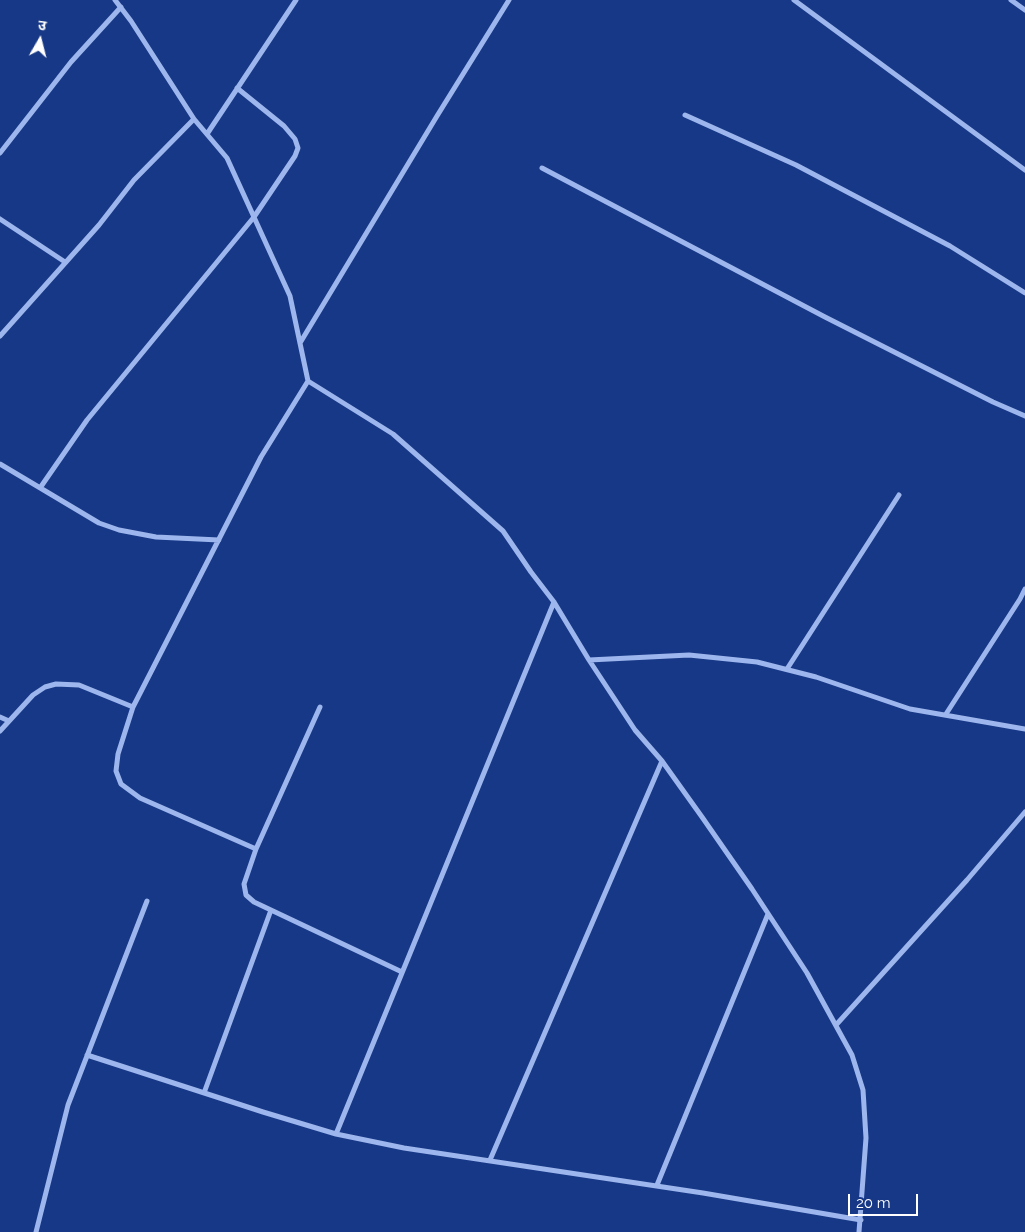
<!DOCTYPE html>
<meta charset="utf-8">
<style>
body{margin:0}
#map{position:relative;width:1025px;height:1232px;overflow:hidden;background:#173886;font-family:Raleway,"Noto Sans Devanagari",sans-serif}
canvas{display:block}
.north{position:absolute;left:15px;top:15px;width:50px;height:50px;-webkit-text-stroke:4px #173886;paint-order:stroke;rotate:8deg;font-size:14px;font-weight:700;line-height:20px;text-align:center;color:#fff}
.north::after{content:'';display:block;margin:auto;width:18px;height:22px;background:#fff;clip-path:polygon(50% 0,100% 100%,50% 72%,0 100%)}
.scale{position:absolute;left:848px;top:1194px;width:70px;height:22px;box-sizing:border-box;border:2px solid #fff;border-top:0;padding-left:6px;font-size:15px;line-height:18px;white-space:nowrap;color:#fff;-webkit-text-stroke:4px #173886;paint-order:stroke}
</style>
<div id="map">
<canvas width="1025" height="1232"></canvas>
<div class="north">उ</div>
<div class="scale">20 m</div>
</div>
<script>
const ctx = document.querySelector('canvas').getContext('2d');
ctx.lineJoin = 'round';
const shape = rows => new Path2D(rows.map(r => 'M' + r).join(''));
function trace(path, color, width, dash) { ctx.strokeStyle = color; ctx.lineWidth = width; ctx.lineCap = dash ? 'butt' : 'round'; ctx.setLineDash(dash || []); ctx.stroke(path); }
const minor = shape([
 [115,0,131,21,194,119,227,158,290,296,308,381,261,457,133,707,118,754,116,771,121,784,140,798,256,849],
 [794,0,1025,170],
 [1011,0,1025,10],
 [685,115,796,165,950,246,1025,293],
 [207,134,296,0],
 [0,153,71,62,121,7],
 [542,168,825,317,993,402,1025,416],
 [0,219,65,262],
 [0,336,99,225,134,180,194,119],
 [300,343,437,116,509,0],
 [308,381,393,434,503,531,531,572,554,602,589,660,635,730,662,761,702,817,752,889,807,973,852,1055,863,1090,866,1138,859,1232],
 [0,464,99,523,119,530,156,537,219,540],
 [40,488,87,420,254,217,295,156,298,148,295,139,284,126,237,88],
 [589,660,689,655,757,662,816,677,910,709,1025,729],
 [787,669,899,495],
 [320,707,256,849,244,884,246,895,254,902,402,972],
 [946,714,1020,599,1025,589],
 [0,717,9,721],
 [0,731,33,695,45,687,56,684,79,685,133,707],
 [836,1025,967,880,1025,812],
 [87,1055,263,1112,336,1134,404,1148,703,1193,861,1220],
 [204,1093,271,910],
 [336,1134,554,602],
 [490,1160,662,761],
 [657,1185,768,914],
 [36,1232,68,1105,147,901]
]);
trace(minor, '#9db6ed', 5);
</script>
